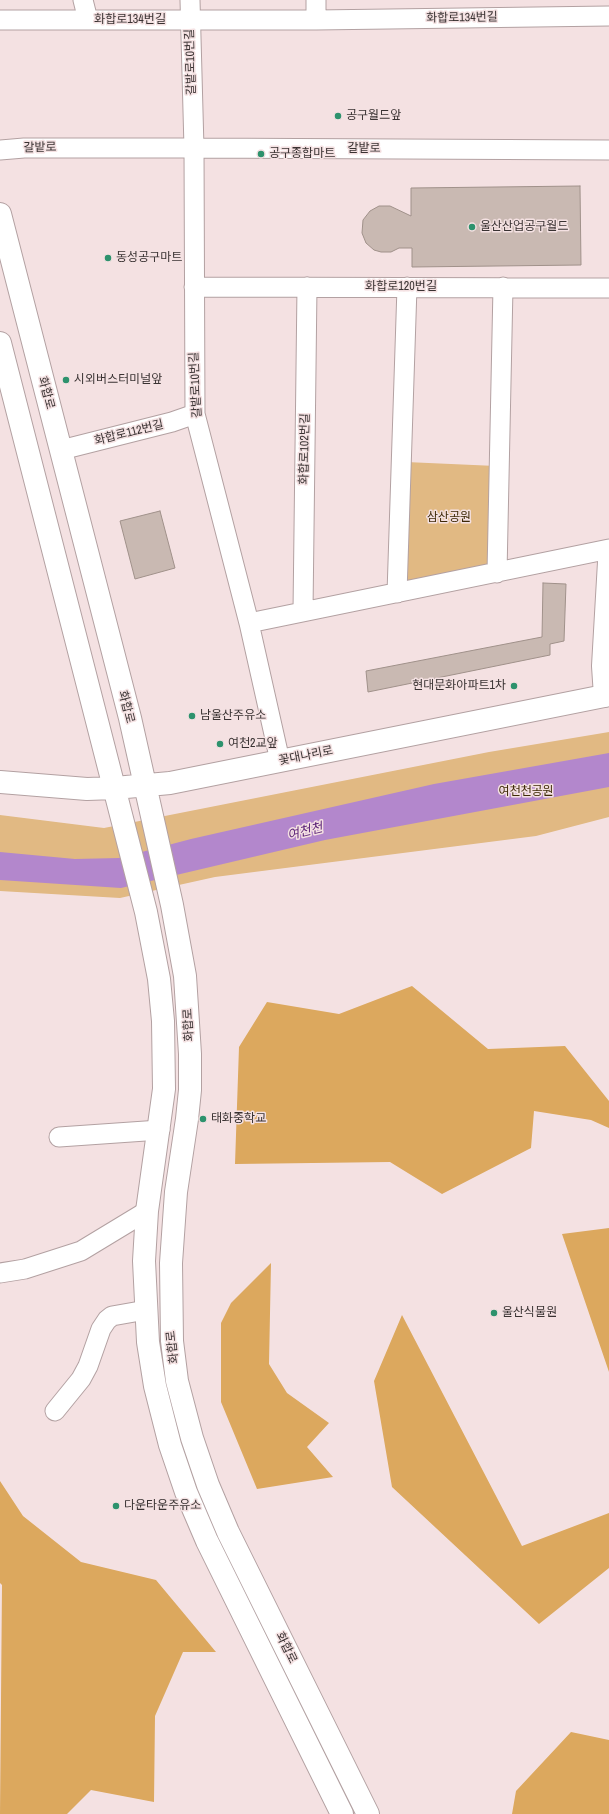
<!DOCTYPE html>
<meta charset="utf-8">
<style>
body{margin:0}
canvas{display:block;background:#f4e1e2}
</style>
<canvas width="609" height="1814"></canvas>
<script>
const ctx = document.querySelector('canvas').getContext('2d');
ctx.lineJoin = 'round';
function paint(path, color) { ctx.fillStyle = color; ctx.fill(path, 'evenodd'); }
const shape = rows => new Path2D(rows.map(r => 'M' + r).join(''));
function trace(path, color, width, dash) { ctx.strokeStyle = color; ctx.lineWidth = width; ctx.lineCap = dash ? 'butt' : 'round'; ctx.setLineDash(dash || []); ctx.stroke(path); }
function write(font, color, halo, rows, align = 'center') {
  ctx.font = font + ' "Archivo Narrow","Noto Sans KR",sans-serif'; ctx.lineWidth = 3; ctx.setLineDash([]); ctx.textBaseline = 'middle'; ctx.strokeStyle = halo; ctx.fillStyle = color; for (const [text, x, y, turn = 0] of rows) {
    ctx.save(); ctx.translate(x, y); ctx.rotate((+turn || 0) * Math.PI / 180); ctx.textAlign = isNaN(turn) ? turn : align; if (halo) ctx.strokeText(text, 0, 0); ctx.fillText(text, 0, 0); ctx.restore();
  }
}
const green = shape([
 [406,462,496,466,493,570,402,588],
 [609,732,609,817,536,836,215,877,120,898,0,891,0,815,104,828,489,752]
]);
const forest = shape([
 [412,986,488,1049,565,1046,609,1101,609,1128,591,1120,534,1111,531,1148,442,1194,390,1162,235,1164,239,1047,267,1002,339,1014],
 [609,1228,609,1372,562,1234],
 [271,1263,269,1364,287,1393,329,1423,307,1447,333,1477,257,1489,221,1402,221,1323,231,1303],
 [402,1315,522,1546,609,1513,609,1568,539,1624,392,1487,374,1381],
 [0,1481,23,1516,81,1562,156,1580,216,1652,183,1652,155,1716,154,1802,91,1790,67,1814,0,1814,2,1585,0,1583],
 [571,1732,609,1740,609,1814,512,1814,516,1791]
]);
const water = shape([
 [609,753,609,787,325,840,121,888,0,880,0,852,75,859,119,858,191,839,434,784]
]);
const building = shape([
 [580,186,581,265,412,267,412,248,399,248,391,252,381,252,374,250,366,243,362,233,363,220,370,211,379,206,390,206,411,216,411,188,580,186],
 [160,511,175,568,135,579,120,521,160,511],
 [543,583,566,584,564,641,550,644,550,655,368,692,366,671,542,637,543,583]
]);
const minor = shape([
 [83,0,88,20],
 [190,0,194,148,195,414,249,623,280,761],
 [0,20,316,20,609,16],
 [316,20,316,0],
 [0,150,24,148,194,148,609,150],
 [194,287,609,288],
 [61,450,172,422,195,414],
 [497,573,503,287],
 [397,593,407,287],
 [303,611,307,287],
 [249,623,609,549],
 [59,1137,160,1130],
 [0,1273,25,1269,81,1251,147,1211],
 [55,1411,81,1379,88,1366,101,1329,107,1320,112,1316,146,1310]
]);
const major = shape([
 [0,214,130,718,172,905,185,976,190,1054,190,1090,187,1119,176,1192,171,1263,172,1341,177,1381,192,1438,208,1485,228,1532,368,1814],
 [0,343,146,912,159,979,163,1021,164,1089,147,1211,144,1261,148,1342,155,1386,170,1445,186,1492,207,1541,342,1814],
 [605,696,603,666,609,562],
 [0,782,87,789,115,788,170,783,609,695]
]);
const markers = [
 [338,116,4,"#2d926d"],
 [261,154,4,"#2d926d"],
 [472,227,4,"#2d926d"],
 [108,258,4,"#2d926d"],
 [66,380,4,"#2d926d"],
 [514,686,4,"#2d926d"],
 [192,716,4,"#2d926d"],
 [220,744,4,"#2d926d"],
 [203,1119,4,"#2d926d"],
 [494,1313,4,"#2d926d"],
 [116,1506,4,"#2d926d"]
];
const streetNames = [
 ["화합로134번길",462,18,-1],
 ["화합로134번길",130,20],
 ["갈밭로10번길",191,62,-92],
 ["갈밭로",40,148,-1],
 ["갈밭로",364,149],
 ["화합로120번길",401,287],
 ["갈밭로10번길",196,385,-93],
 ["화합로",46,393,75],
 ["화합로112번길",129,433,-14],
 ["화합로102번길",305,449,-89],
 ["화합로",126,707,76],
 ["꽃대나리로",306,756,-11],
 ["화합로",189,1025,-93],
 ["화합로",173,1347,-96],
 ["화합로",286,1648,64]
];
const poiNames = [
 ["공구월드앞",346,116],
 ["공구종합마트",269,154],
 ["울산산업공구월드",480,227],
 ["동성공구마트",116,258],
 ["시외버스터미널앞",74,380],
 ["현대문화아파트1차",506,686,"right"],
 ["남울산주유소",200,716],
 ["여천2교앞",228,744],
 ["태화중학교",211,1119],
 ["울산식물원",502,1313],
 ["다운타운주유소",124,1506]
];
const parkNames = [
 ["삼산공원",449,518],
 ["여천천공원",526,792]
];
const waterNames = [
 ["여천천",305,832,-14]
];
paint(green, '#e1b983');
paint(forest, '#dca85e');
paint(water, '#b387cc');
paint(building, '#c9b9b2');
trace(building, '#a0918a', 1);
trace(minor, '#b3a1a2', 21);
trace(major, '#b3a1a2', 24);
trace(minor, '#fff', 19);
trace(major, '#fff', 22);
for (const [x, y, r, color] of markers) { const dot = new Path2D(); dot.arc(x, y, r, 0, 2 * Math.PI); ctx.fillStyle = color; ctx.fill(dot); trace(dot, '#f4e1e2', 1.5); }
write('12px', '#393232', '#f4e1e2', streetNames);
write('12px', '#393232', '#f4e1e2', poiNames, 'left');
write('12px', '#3e2907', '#f4e1e2', parkNames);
write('italic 13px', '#60287b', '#f4e1e2', waterNames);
</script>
